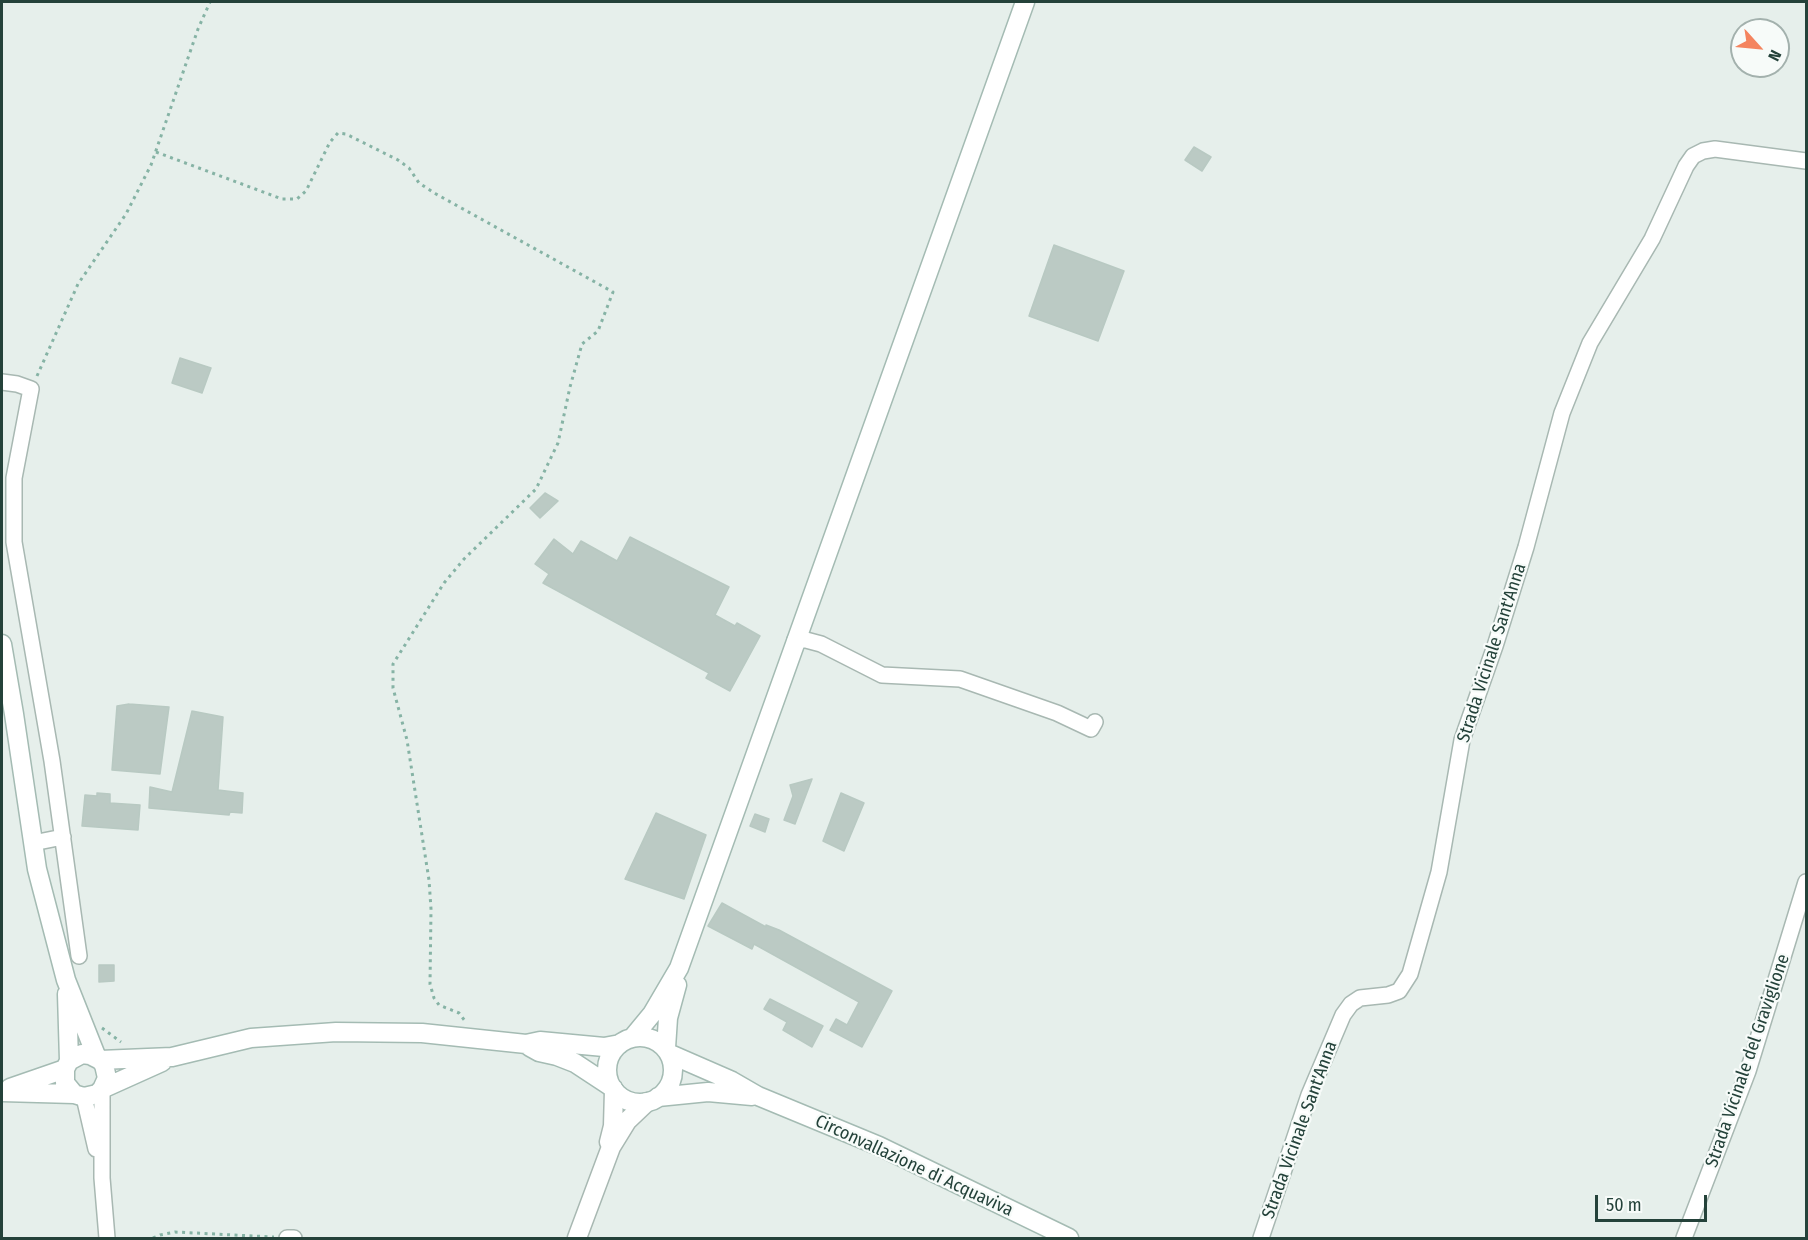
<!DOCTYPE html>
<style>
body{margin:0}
#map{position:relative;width:1808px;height:1240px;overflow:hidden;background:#e6efeb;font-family:"Fira Sans Condensed",sans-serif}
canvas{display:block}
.frame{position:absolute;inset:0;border:3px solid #24423a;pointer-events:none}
.north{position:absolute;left:1730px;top:18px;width:60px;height:60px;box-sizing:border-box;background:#f7fbf9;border:2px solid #a3b1ad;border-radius:50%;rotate:117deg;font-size:16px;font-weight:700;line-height:24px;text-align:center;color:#24423a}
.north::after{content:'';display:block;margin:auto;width:21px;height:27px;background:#f4845f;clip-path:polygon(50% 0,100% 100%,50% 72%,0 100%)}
.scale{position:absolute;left:1595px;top:1195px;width:112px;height:27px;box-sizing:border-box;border:3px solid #24423a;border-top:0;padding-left:8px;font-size:18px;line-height:21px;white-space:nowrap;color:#24423a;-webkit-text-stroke:4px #f7fbf9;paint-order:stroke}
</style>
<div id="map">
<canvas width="1808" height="1240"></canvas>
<div class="frame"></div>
<div class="north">N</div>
<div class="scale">50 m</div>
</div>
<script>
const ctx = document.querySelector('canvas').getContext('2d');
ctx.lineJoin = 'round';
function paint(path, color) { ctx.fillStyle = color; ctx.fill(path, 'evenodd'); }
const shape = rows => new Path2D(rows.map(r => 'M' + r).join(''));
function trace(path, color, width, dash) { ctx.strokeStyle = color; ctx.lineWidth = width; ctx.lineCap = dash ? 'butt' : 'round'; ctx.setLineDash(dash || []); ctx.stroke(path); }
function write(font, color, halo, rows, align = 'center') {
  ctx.font = font + ' "Fira Sans Condensed",sans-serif'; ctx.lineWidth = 4.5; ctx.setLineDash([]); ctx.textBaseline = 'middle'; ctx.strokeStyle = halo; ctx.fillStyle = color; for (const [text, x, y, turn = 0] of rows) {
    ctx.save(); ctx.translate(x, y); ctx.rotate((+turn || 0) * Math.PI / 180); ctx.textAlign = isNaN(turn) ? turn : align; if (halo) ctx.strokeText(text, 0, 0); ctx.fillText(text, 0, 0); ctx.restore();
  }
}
const building = shape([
 [1194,147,1211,157,1202,171,1185,160,1194,147],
 [1054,245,1124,271,1098,341,1029,316,1054,245],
 [180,358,211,368,202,393,172,383,180,358],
 [545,493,558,501,540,518,530,508,545,493],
 [630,537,729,587,715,615,735,626,737,623,760,636,730,691,706,678,709,673,543,583,549,574,535,564,554,539,573,554,581,541,617,561,630,537],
 [129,704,169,707,160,774,112,770,117,706,129,704],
 [192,711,223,717,218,790,243,793,242,813,230,812,229,815,149,808,150,787,172,792,192,711],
 [812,779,795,824,784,820,793,796,790,785,812,779],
 [97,793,110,794,110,803,140,805,138,830,82,826,85,795,97,796,97,793],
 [841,793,864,803,844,851,823,841,841,793],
 [656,813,706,835,684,899,625,879,656,813],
 [755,814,769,819,765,832,750,826,755,814],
 [722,903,766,927,766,925,779,930,892,991,862,1047,830,1030,836,1019,847,1025,859,1002,754,944,752,949,708,926,722,903],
 [99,965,114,965,114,981,99,982,99,965],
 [770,999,823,1026,812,1047,783,1030,787,1022,764,1009,770,999]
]);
const path = shape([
 [156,152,282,199,297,199,306,191,330,142,338,133,346,134,398,160,409,168,419,183,436,194,613,292,598,331,582,344,570,387,558,443,536,489,464,559,444,583,393,664,393,688,407,740,429,880,431,909,430,984,434,998,439,1005,459,1013,465,1021],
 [37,376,78,284,126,214,151,165,198,29,210,2],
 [102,1028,121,1042],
 [153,1238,160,1235,175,1232,274,1237]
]);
const minor = shape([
 [2,382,17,384,31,389,14,478,14,542,52,761,79,956],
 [795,640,806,640,821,644,882,675,960,679,1057,713,1091,729,1095,722],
 [33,843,63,837],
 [102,1089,102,1178,107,1238],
 [84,1097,96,1149],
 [287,1238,294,1238],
 [1261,1238,1309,1095,1343,1015,1351,1004,1360,998,1388,995,1399,991,1410,974,1439,872,1462,740,1495,646,1526,547,1562,413,1590,343,1652,239,1686,166,1693,156,1703,151,1715,149,1806,161],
 [1684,1238,1748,1071,1806,882]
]);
const tertiary = shape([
 [609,1142,613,1126,614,1090],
 [577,1238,611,1147,627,1121,647,1102]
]);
const secondary = shape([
 [2,644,14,714,37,869,66,980,97,1058],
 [67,994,69,1061],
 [633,1037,652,1014,679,968,1025,2],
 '607 1070a33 33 0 1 1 66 0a33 33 0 1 1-66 0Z',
 [530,1047,539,1052,557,1056,575,1063,613,1088],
 [666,1048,668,1018,677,985],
 [670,1054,732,1081,758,1096,879,1146,1069,1238],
 [100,1060,172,1057,251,1038,336,1032,422,1033,526,1044,540,1041,604,1047,620,1044],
 [10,1088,65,1069],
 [102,1089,107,1078,104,1065,100,1060,90,1055,82,1054,69,1061,65,1069,65,1083,74,1094,84,1097,97,1094,102,1089,162,1062],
 [2,1092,74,1094],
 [658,1097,708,1092,752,1096]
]);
const streetNames = [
 ["Strada Vicinale Sant'Anna",1492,653,-72],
 ["Strada Vicinale del Graviglione",1748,1061,-71],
 ["Strada Vicinale Sant'Anna",1300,1130,-70],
 ["Circonvallazione di Acquaviva",914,1166,25]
];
paint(building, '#bbcac4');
trace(building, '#b8c9c2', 1.5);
trace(minor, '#a8b8b2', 18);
trace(tertiary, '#a8b8b2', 21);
trace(secondary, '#a4bbb3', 21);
trace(path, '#86b3a5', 3, [3, 4.5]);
trace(minor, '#fff', 15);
trace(tertiary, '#fff', 18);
trace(secondary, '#fff', 18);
write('18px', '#24423a', '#f7fbf9', streetNames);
</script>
